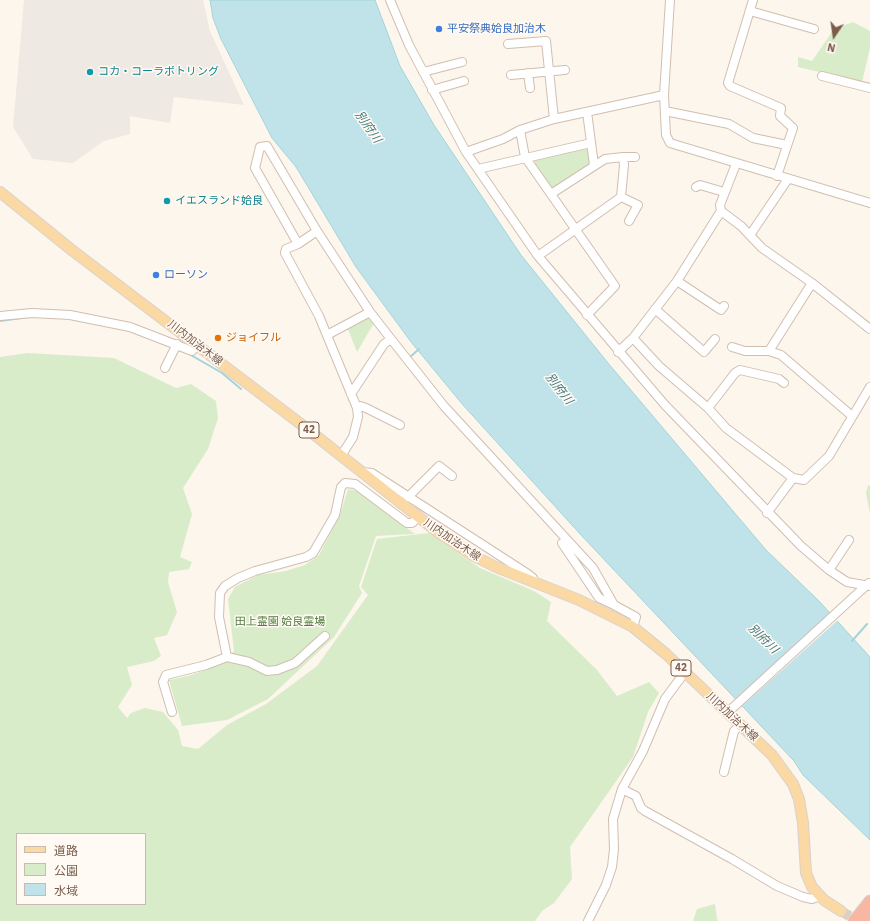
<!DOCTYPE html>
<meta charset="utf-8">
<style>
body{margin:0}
#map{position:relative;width:870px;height:921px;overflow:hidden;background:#fdf6ec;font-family:"IBM Plex Sans","Noto Sans JP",sans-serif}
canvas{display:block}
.legend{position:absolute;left:16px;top:833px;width:130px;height:72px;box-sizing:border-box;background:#fffaf3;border:1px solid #cabbb1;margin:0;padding:5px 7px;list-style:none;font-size:12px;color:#7a5c4d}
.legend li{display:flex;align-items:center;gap:8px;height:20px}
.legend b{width:20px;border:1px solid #cabbb1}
.north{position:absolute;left:814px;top:16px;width:40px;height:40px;-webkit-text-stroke:3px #fffaf3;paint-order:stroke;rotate:193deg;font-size:11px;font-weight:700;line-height:16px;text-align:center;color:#7a5c4d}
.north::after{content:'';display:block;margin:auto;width:14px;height:18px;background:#7a5c4d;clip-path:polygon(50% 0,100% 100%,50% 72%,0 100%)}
</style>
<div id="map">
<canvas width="870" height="921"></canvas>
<ul class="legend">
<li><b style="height:5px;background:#fbd9a5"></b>道路</li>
<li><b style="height:11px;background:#d8ecc9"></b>公園</li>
<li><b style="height:11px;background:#bfe3e8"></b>水域</li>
</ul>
<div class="north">N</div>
</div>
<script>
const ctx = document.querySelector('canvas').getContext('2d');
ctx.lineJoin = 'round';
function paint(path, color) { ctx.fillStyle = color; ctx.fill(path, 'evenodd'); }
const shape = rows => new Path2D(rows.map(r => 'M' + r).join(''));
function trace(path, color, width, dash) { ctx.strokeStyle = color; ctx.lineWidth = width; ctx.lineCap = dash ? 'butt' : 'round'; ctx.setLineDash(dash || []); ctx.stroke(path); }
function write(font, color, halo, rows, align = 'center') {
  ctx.font = font + ' "IBM Plex Sans","Noto Sans JP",sans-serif'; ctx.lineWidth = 3; ctx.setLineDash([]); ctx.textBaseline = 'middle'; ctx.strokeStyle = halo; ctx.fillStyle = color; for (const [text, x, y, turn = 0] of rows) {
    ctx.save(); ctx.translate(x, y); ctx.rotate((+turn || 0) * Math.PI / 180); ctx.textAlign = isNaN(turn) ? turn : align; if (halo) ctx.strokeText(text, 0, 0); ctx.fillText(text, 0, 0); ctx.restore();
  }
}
const industrial = shape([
 [24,0,203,0,210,31,244,105,174,97,170,123,130,116,130,134,104,141,73,163,33,159,13,127]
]);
const green = shape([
 [853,22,870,31,870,48,862,82,798,67,798,57,812,61,834,29],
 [587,149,590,164,552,189,535,164,535,158],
 [370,317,374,323,357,352,348,329],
 [28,353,114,358,176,388,191,384,216,401,218,418,208,449,183,488,192,514,180,557,192,562,189,569,169,572,168,582,177,612,167,635,154,638,161,656,154,661,127,667,132,685,118,707,127,718,131,713,145,708,163,712,178,730,182,746,198,749,227,725,266,704,317,666,368,595,361,587,377,539,429,533,480,568,534,591,551,602,547,621,597,670,617,696,649,682,659,693,648,712,633,757,570,847,572,879,554,903,542,911,535,921,0,921,0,357],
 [17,834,145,834,145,904,17,904],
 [868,485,870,486,870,514,866,493],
 [348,489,357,491,415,534,376,536,359,586,362,593,334,637,268,699,227,720,182,726,169,680,192,675,221,664,234,651,228,599,235,587,258,575,286,571,305,565,319,555,340,515],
 [715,904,717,919,718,921,693,921,697,909]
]);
const water = shape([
 [210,0,375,0,400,66,434,125,521,255,608,363,766,550,819,601,870,657,870,840,803,775,794,761,581,535,463,405,411,342,356,267,296,167,272,138,221,39,213,18,210,0]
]);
const pier = shape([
 [832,612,838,620,740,708,733,701]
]);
const stream = shape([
 [0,321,29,317],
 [189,354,222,373,241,389],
 [409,358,419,349],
 [852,641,867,624]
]);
const majorTunnel = shape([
 [841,911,858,921]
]);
const minor = shape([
 [390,0,409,45,466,152,538,256,665,405,801,546,829,570,847,582,870,586],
 [670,0,664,95,666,135,670,143,870,203],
 [753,0,728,83,730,86,781,108,780,116,793,128,777,176],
 [750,11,814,29],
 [508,44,546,41,554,119],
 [423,72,462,62],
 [528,73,530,88],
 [511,75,565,70],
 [822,76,870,88],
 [432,90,464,81],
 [665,111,729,124,753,138,787,145],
 [587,112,594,165],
 [520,130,525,157,615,286,587,315],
 [466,152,503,139,520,130,554,119,664,95],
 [623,157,635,157],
 [736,164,720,205,721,211,741,226,762,248,812,283,870,329],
 [478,169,591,143],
 [696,187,700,185,724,192],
 [621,197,638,205,629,221],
 [721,211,677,281,633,338,659,366,708,408,726,428,793,478,804,480,829,456,870,387],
 [317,231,370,312,327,335],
 [750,235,788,179],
 [298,244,255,168,260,147,267,146,317,231,298,244,286,249,285,253,319,316,357,408,358,417,353,437,341,456],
 [538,256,621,197,624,165,623,157,605,159,551,194],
 [677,281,721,310,724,306],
 [655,309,704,352,715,339],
 [0,316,32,313,70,315,130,327,192,351,198,345],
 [391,339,444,406,593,568,614,605,636,617,633,627],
 [732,347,745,351,769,351,781,355,852,416],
 [769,351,812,283],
 [618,352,633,338],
 [165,368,177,344],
 [351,394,384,344,391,339,370,312],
 [357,408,360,406,366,408,400,425],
 [708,408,735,373,740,370,779,379,784,383],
 [361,472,372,473,528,574,533,578,533,581],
 [408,497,439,466,452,476],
 [767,513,793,478],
 [562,543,599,598,614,605],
 [829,570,849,540],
 [325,636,295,663,277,670,267,671,249,662,227,657,219,617,220,593,225,586,238,578,255,571,306,557,313,553,335,515,341,487,345,483,355,484,407,523,412,523,419,517],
 [172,712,163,682,166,675,206,665,227,657],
 [727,713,869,583],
 [724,772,734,731,740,726],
 [622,789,636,796,641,808,645,811,732,859,777,886,803,897,812,899,820,896],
 [588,921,606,885,612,867,614,849,613,819,622,789,643,751,665,699,685,672]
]);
const major = shape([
 [0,192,73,251,306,428,439,533,474,556,496,567,579,600,633,627,666,654,772,755,793,784,799,799,803,823,806,873,812,887,824,900,841,911]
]);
const highway = shape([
 [854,921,870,901],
 [867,921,870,917]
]);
const markers = [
 [439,29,4,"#3f7fe0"],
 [90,72,4,"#0f9aa8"],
 [167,201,4,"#0f9aa8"],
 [156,275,4,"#3f7fe0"],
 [218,338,4,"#e8710a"]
];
const shields = [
 [309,430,20],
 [681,668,20]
];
const shieldNames = [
 ["42",309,430],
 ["42",681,668]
];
const shopNames = [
 ["平安祭典姶良加治木",447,29],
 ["ローソン",164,275]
];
const cultureNames = [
 ["コカ・コーラボトリング",98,72],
 ["イエスランド姶良",175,201]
];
const foodNames = [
 ["ジョイフル",226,338]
];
const streetNames = [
 ["川内加治木線",195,343,38],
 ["川内加治木線",452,540,34],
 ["川内加治木線",732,717,43]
];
const parkNames = [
 ["田上霊園 姶良霊場",280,622]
];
const waterNames = [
 ["別府川",368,127,55],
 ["別府川",559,389,52],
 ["別府川",763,639,44]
];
paint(industrial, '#efe9e4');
paint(green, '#d8ecc9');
paint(water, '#bfe3e8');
trace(water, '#a5d3da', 1);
paint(pier, '#fdf6ec');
trace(stream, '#a5d3da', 2);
trace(majorTunnel, '#dcd0c4', 10, [10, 5]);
trace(minor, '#d1beb0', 10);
trace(major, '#dad1cd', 12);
trace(highway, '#dad1cd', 13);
trace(minor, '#fff', 8);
trace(major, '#fbd9a5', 10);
trace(highway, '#f7b7a3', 11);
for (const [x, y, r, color] of markers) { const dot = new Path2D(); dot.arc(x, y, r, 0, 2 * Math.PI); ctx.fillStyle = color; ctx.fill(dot); trace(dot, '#fffaf3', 1.5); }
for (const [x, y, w] of shields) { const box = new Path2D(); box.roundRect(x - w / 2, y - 8, w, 16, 3); ctx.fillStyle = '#fffaf3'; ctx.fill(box); trace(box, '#7a5c4d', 1); }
write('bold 10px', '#7a5c4d', null, shieldNames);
write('11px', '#366cbe', '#fffaf3', shopNames, 'left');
write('11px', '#0d838f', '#fffaf3', cultureNames, 'left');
write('11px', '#c56008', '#fffaf3', foodNames, 'left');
write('11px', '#7a5c4d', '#fffaf3', streetNames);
write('11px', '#537a41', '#fffaf3', parkNames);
write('italic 12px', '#437c86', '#fffaf3', waterNames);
</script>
